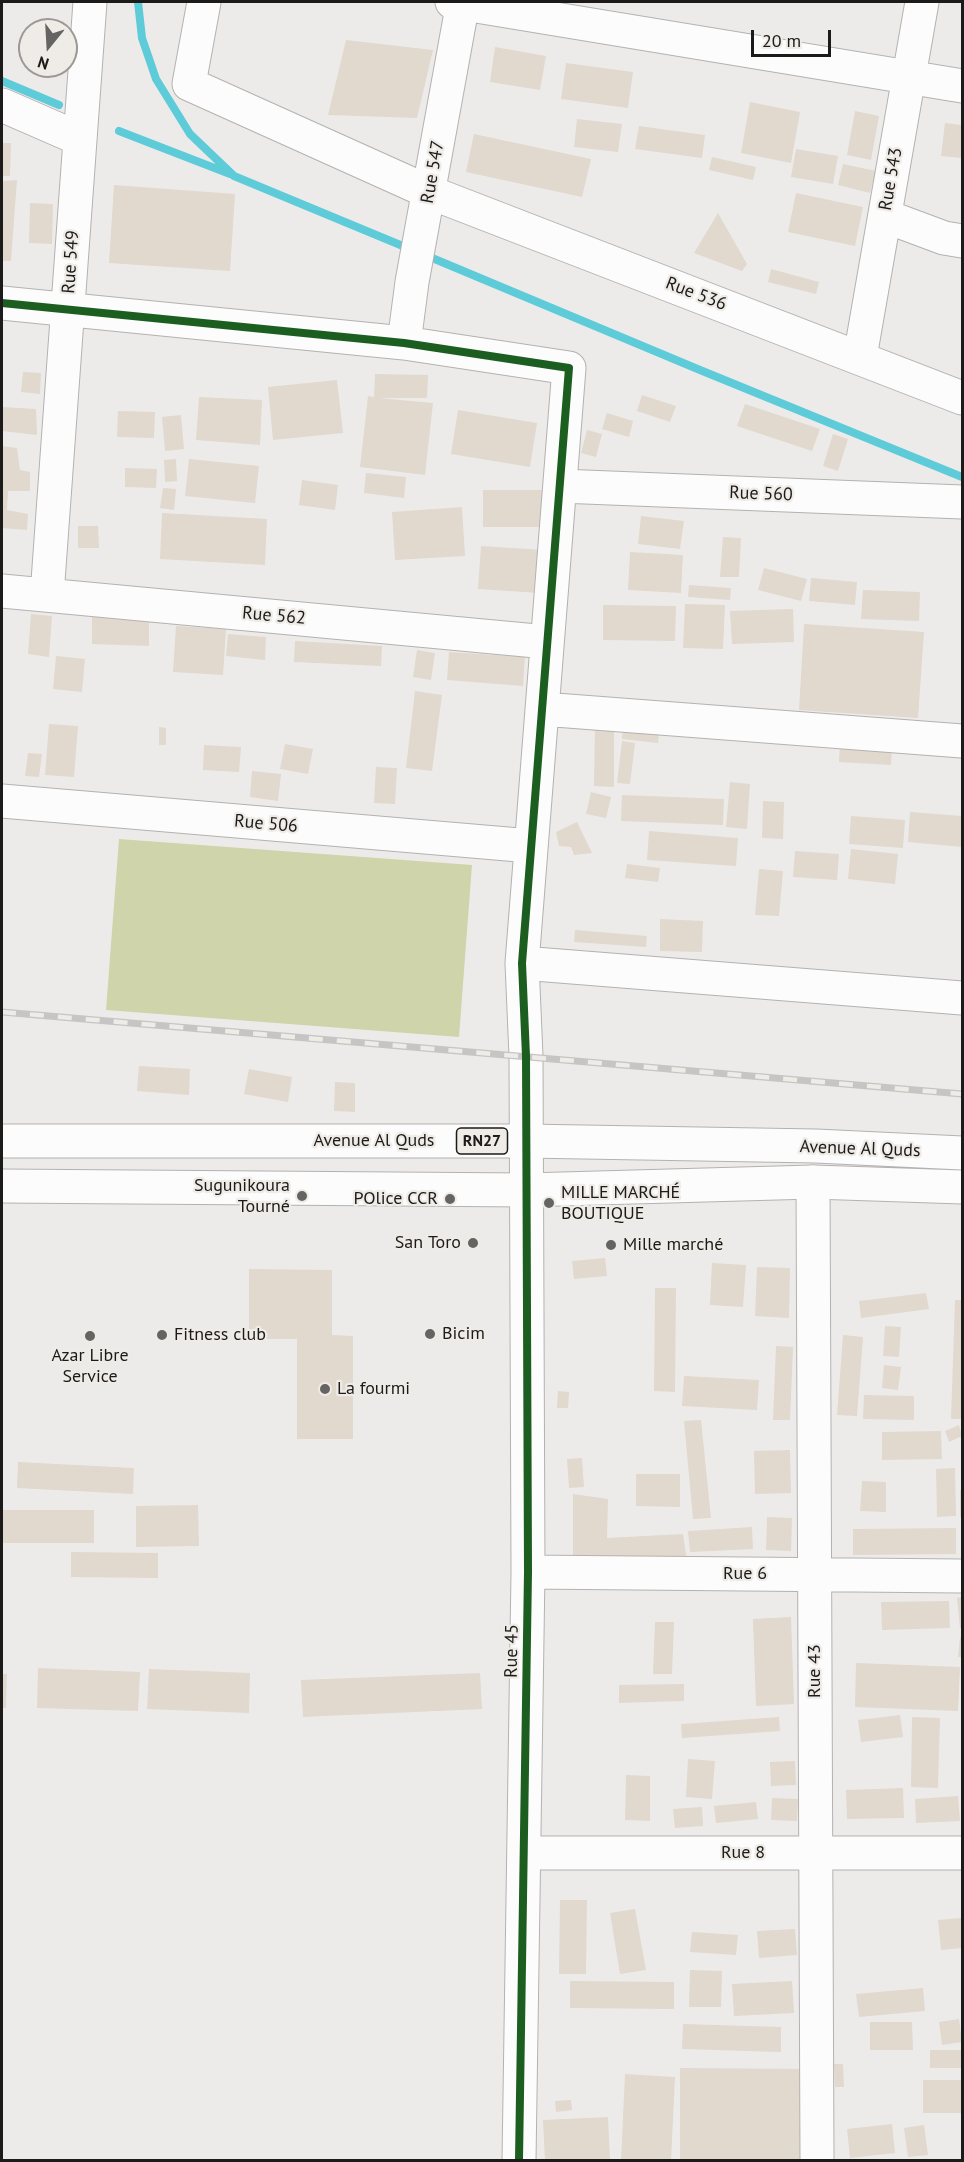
<!DOCTYPE html>
<meta charset="utf-8">
<style>
body{margin:0}
#map{position:relative;width:964px;height:2162px;overflow:hidden;background:#edebe9;font-family:"PT Sans",sans-serif}
canvas{display:block}
.frame{position:absolute;inset:0;border:3px solid #1c1b19;pointer-events:none}
.north{position:absolute;left:18px;top:18px;width:60px;height:60px;box-sizing:border-box;background:#efebe7;border:2px solid #9b9895;border-radius:50%;rotate:198deg;font-size:16px;font-weight:700;line-height:24px;text-align:center;color:#1c1b19}
.north::after{content:'';display:block;margin:auto;width:21px;height:27px;background:#656462;clip-path:polygon(50% 0,100% 100%,50% 72%,0 100%)}
.scale{position:absolute;left:751px;top:30px;width:80px;height:27px;box-sizing:border-box;border:3px solid #1c1b19;border-top:0;padding-left:8px;font-size:18px;line-height:21px;white-space:nowrap;color:#1c1b19;-webkit-text-stroke:4px #efebe7;paint-order:stroke}
</style>
<div id="map">
<canvas width="964" height="2162"></canvas>
<div class="frame"></div>
<div class="north">N</div>
<div class="scale">20 m</div>
</div>
<script>
const ctx = document.querySelector('canvas').getContext('2d');
ctx.lineJoin = 'round';
function paint(path, color) { ctx.fillStyle = color; ctx.fill(path, 'evenodd'); }
const shape = rows => new Path2D(rows.map(r => 'M' + r).join(''));
function trace(path, color, width, dash) { ctx.strokeStyle = color; ctx.lineWidth = width; ctx.lineCap = dash ? 'butt' : 'round'; ctx.setLineDash(dash || []); ctx.stroke(path); }
function write(font, color, halo, rows, align = 'center') {
  ctx.font = font + ' "PT Sans",sans-serif'; ctx.lineWidth = 4.5; ctx.setLineDash([]); ctx.textBaseline = 'middle'; ctx.strokeStyle = halo; ctx.fillStyle = color; for (const [text, x, y, turn = 0] of rows) {
    ctx.save(); ctx.translate(x, y); ctx.rotate((+turn || 0) * Math.PI / 180); ctx.textAlign = isNaN(turn) ? turn : align; if (halo) ctx.strokeText(text, 0, 0); ctx.fillText(text, 0, 0); ctx.restore();
  }
}
const green = shape([
 [119,839,472,865,459,1037,106,1010]
]);
const stream = shape([
 [138,2,142,38,156,79,190,134,234,176,410,249],
 [2,81,59,105],
 [119,131,230,174],
 [425,255,700,370,962,477]
]);
const building = shape([
 [346,40,433,50,417,118,328,115],
 [495,47,546,56,540,90,490,82],
 [566,63,633,72,628,108,561,99],
 [750,102,800,112,791,163,741,153],
 [855,111,879,116,871,160,847,155],
 [577,119,622,124,618,152,574,147],
 [945,123,962,125,962,158,941,156],
 [639,126,705,135,702,158,635,149],
 [474,134,591,159,582,197,466,172],
 [2,143,11,143,10,176,2,176],
 [796,149,838,156,833,184,791,177],
 [712,157,756,167,753,180,709,170],
 [843,164,876,171,870,193,838,185],
 [17,180,11,261,2,261,2,181],
 [114,185,235,194,230,271,109,263],
 [796,193,863,207,855,246,788,232],
 [30,203,53,204,52,244,29,243],
 [718,213,747,264,742,271,694,253],
 [771,269,819,282,816,294,768,282],
 [23,372,41,373,40,394,21,392],
 [375,374,428,375,427,398,379,398,433,403,425,475,360,467,368,396,374,397],
 [337,380,343,433,273,440,268,387],
 [642,395,676,406,670,422,637,411],
 [199,397,262,400,260,445,196,440],
 [745,404,820,429,812,451,737,426],
 [2,407,36,409,37,435,2,431],
 [458,410,537,423,530,467,451,454],
 [118,411,155,412,154,438,117,437],
 [607,413,633,421,629,437,602,429],
 [181,415,184,449,165,451,162,417],
 [587,430,602,434,596,457,581,453],
 [833,434,848,439,838,471,823,466],
 [2,446,17,448,20,470,30,472,30,491,8,491,7,510,28,514,27,530,2,528],
 [176,459,177,481,165,482,164,460],
 [189,459,259,466,255,503,185,496],
 [125,468,157,469,156,488,125,487],
 [366,473,406,477,404,498,364,493],
 [302,480,338,485,335,510,299,505],
 [163,488,176,489,174,510,160,508],
 [483,490,542,490,542,527,483,527],
 [462,507,465,556,395,560,392,512],
 [162,513,267,519,265,565,160,559],
 [641,516,684,521,680,549,638,544],
 [78,526,98,526,99,548,78,548],
 [723,537,741,538,739,577,720,577],
 [481,546,543,550,540,593,478,589],
 [630,552,683,555,681,593,628,590],
 [764,568,807,579,801,601,758,590],
 [811,578,857,582,855,605,809,601],
 [689,585,731,588,730,600,688,597],
 [863,590,920,592,919,621,861,619],
 [685,604,725,605,723,649,683,648],
 [603,605,676,606,675,641,603,640],
 [793,609,794,642,732,644,730,611],
 [31,614,52,616,49,657,28,654],
 [92,617,149,618,149,646,92,644],
 [804,624,924,632,918,718,799,710],
 [176,626,226,629,223,675,173,672],
 [228,634,266,637,265,660,226,656],
 [295,641,382,646,381,666,294,662],
 [417,650,435,653,431,680,413,677],
 [449,652,525,657,523,686,447,680],
 [56,656,85,659,82,692,53,689],
 [415,691,442,695,432,771,406,768],
 [624,718,660,721,658,743,622,739],
 [49,724,78,726,74,777,45,775],
 [595,726,614,726,614,787,594,786],
 [159,727,166,728,166,745,159,745],
 [622,741,635,743,630,784,617,783],
 [840,741,892,745,891,765,839,762],
 [285,744,313,749,308,774,280,769],
 [204,745,241,747,239,772,203,770],
 [28,753,42,754,39,777,25,776],
 [376,767,397,768,395,804,374,803],
 [252,771,281,774,278,801,250,797],
 [730,782,750,784,747,829,726,827],
 [591,792,611,797,606,818,586,814],
 [622,795,724,799,723,825,621,821],
 [763,801,784,802,783,839,762,838],
 [910,812,962,816,962,847,908,842],
 [851,816,905,820,903,848,849,844],
 [577,822,592,853,574,855,571,847,559,846,556,832],
 [649,831,738,838,736,866,647,860],
 [851,849,898,854,895,884,848,879],
 [795,851,839,854,837,880,793,877],
 [627,864,660,868,658,882,625,878],
 [759,869,783,871,779,916,755,915],
 [660,919,703,921,702,952,660,951],
 [575,930,647,936,646,947,574,942],
 [139,1066,190,1069,189,1095,137,1091],
 [249,1069,292,1077,288,1102,244,1094],
 [335,1082,355,1083,355,1112,334,1111],
 [605,1258,607,1276,574,1279,572,1261],
 [712,1263,746,1265,743,1307,710,1305],
 [757,1267,790,1268,789,1318,755,1316],
 [249,1269,332,1270,332,1335,353,1336,353,1439,297,1439,297,1339,249,1339],
 [655,1288,676,1288,675,1392,654,1391],
 [926,1293,929,1309,861,1318,859,1301],
 [955,1300,962,1300,962,1419,951,1419],
 [885,1326,901,1327,899,1357,883,1356],
 [843,1335,863,1337,857,1416,837,1415],
 [776,1346,793,1347,790,1420,773,1420],
 [884,1365,901,1367,898,1390,882,1388],
 [684,1376,759,1380,757,1410,682,1406],
 [558,1391,569,1392,568,1408,557,1408],
 [864,1395,914,1396,914,1420,863,1419],
 [701,1420,711,1518,693,1519,684,1421],
 [959,1425,962,1436,949,1442,945,1431],
 [941,1431,942,1459,882,1460,882,1432],
 [790,1450,791,1493,755,1494,754,1451],
 [582,1458,584,1487,569,1488,567,1459],
 [18,1462,134,1468,133,1494,17,1488],
 [955,1468,956,1516,937,1517,936,1469],
 [636,1474,680,1474,680,1507,636,1506],
 [862,1481,886,1482,886,1512,860,1511],
 [960,1490,962,1490,962,1517,960,1517],
 [573,1494,608,1499,607,1538,683,1534,687,1561,573,1561],
 [198,1505,199,1546,136,1547,136,1506],
 [2,1510,94,1510,94,1543,2,1543],
 [767,1517,792,1518,791,1551,766,1550],
 [752,1527,753,1549,690,1552,688,1531],
 [956,1528,956,1554,853,1555,853,1529],
 [71,1552,158,1553,158,1578,71,1577],
 [962,1597,962,1628,960,1628,957,1598],
 [949,1601,950,1628,882,1630,881,1602],
 [791,1617,794,1704,756,1706,753,1619],
 [655,1622,674,1622,672,1674,653,1674],
 [960,1637,962,1637,962,1657,958,1657],
 [856,1663,960,1667,958,1711,855,1707],
 [38,1668,140,1672,138,1711,37,1708],
 [149,1669,250,1673,249,1713,147,1709],
 [480,1673,482,1709,303,1717,301,1680],
 [2,1674,7,1674,6,1708,2,1708],
 [684,1684,684,1701,619,1703,619,1685],
 [900,1715,903,1737,861,1742,858,1720],
 [779,1717,780,1731,682,1738,681,1724],
 [912,1717,940,1718,938,1788,911,1787],
 [688,1759,715,1761,712,1799,686,1797],
 [795,1761,796,1785,771,1786,770,1762],
 [626,1775,650,1776,650,1821,625,1820],
 [903,1788,904,1818,847,1819,846,1790],
 [958,1796,960,1821,916,1823,915,1799],
 [772,1798,798,1799,797,1821,771,1820],
 [756,1802,758,1819,716,1823,714,1806],
 [702,1807,703,1826,675,1828,673,1809],
 [560,1900,587,1900,586,1974,559,1974],
 [635,1909,646,1970,620,1974,610,1913],
 [962,1918,962,1948,941,1950,938,1920],
 [795,1929,797,1955,759,1958,757,1931],
 [692,1932,738,1935,736,1955,690,1952],
 [690,1970,722,1971,721,2007,689,2007],
 [570,1981,674,1982,674,2009,570,2008],
 [792,1981,794,2013,734,2016,732,1984],
 [923,1988,925,2011,859,2017,856,1994],
 [959,2019,962,2042,942,2045,939,2022],
 [870,2022,912,2022,913,2050,870,2050],
 [683,2024,781,2027,781,2052,682,2049],
 [930,2050,962,2050,962,2068,930,2068],
 [834,2064,843,2064,844,2087,835,2087],
 [680,2068,808,2069,807,2160,680,2160],
 [625,2074,675,2077,671,2160,621,2160],
 [923,2080,962,2080,962,2113,923,2113],
 [571,2100,572,2110,556,2112,555,2101],
 [608,2117,610,2160,545,2160,543,2120],
 [892,2124,895,2153,850,2158,847,2129],
 [924,2125,928,2155,908,2157,904,2128]
]);
const minor = shape([
 [204,2,189,84,429,192,962,398],
 [452,2,962,86],
 [2,105,80,139],
 [885,216,944,238,962,241],
 [2,303,404,343,569,368,522,963,526,1056,528,1572,519,2160],
 [404,343,412,282,463,2],
 [860,357,922,2],
 [560,486,962,502],
 [2,591,547,642],
 [47,595,90,2],
 [542,709,962,741],
 [2,801,531,846],
 [522,963,962,998],
 [813,1182,817,2160],
 [528,1572,962,1576],
 [524,1853,962,1853]
]);
const major = shape([
 [2,1141,525,1141,816,1146,962,1153],
 [2,1186,526,1190,813,1182,962,1187]
]);
const rail = shape([
 [2,1012,962,1094]
]);
const cycleway = shape([
 [2,303,404,343,569,368,522,963,526,1056,528,1572,519,2160]
]);
const markers = [
 [302,1196,6,"#656462"],
 [450,1199,6,"#656462"],
 [549,1203,6,"#656462"],
 [473,1243,6,"#656462"],
 [611,1245,6,"#656462"],
 [430,1334,6,"#656462"],
 [162,1335,6,"#656462"],
 [90,1336,6,"#656462"],
 [325,1389,6,"#656462"]
];
const shields = [
 [482,1141,51]
];
const shieldNames = [
 ["RN27",482,1141]
];
const streetNames = [
 ["Rue 547",433,172,-80],
 ["Rue 543",891,179,-80],
 ["Rue 549",71,262,-86],
 ["Rue 536",696,294,21],
 ["Rue 560",761,494,2],
 ["Rue 562",274,616,5],
 ["Rue 506",266,824,5],
 ["Avenue Al Quds",374,1141],
 ["Avenue Al Quds",860,1149,2],
 ["Rue 6",745,1574],
 ["Rue 45",512,1651,-89],
 ["Rue 43",815,1671,-90],
 ["Rue 8",743,1853]
];
const poiNames = [
 ["Sugunikoura",290,1186,"right"],
 ["Tourné",290,1207,"right"],
 ["MILLE MARCHÉ",561,1193],
 ["BOUTIQUE",561,1214],
 ["POlice CCR",438,1199,"right"],
 ["San Toro",461,1243,"right"],
 ["Mille marché",623,1245],
 ["Bicim",442,1334],
 ["Fitness club",174,1335],
 ["Azar Libre",90,1356,"center"],
 ["Service",90,1377,"center"],
 ["La fourmi",337,1389]
];
paint(green, '#d0d4ab');
trace(stream, '#5ecbd9', 8);
paint(building, '#e1d8ce');
trace(minor, '#b4b2b0', 35);
trace(major, '#b4b2b0', 35);
trace(minor, '#fcfcfc', 33);
trace(major, '#fcfcfc', 33);
trace(rail, '#c5c5c4', 7);
trace(rail, '#efebe7', 4.5, [14]);
trace(cycleway, '#1b5e20', 8);
for (const [x, y, r, color] of markers) { const dot = new Path2D(); dot.arc(x, y, r, 0, 2 * Math.PI); ctx.fillStyle = color; ctx.fill(dot); trace(dot, '#efebe7', 2); }
for (const [x, y, w] of shields) { const box = new Path2D(); box.roundRect(x - w / 2, y - 13, w, 26, 4.5); ctx.fillStyle = '#efebe7'; ctx.fill(box); trace(box, '#1c1b19', 1.5); }
write('bold 16px', '#1c1b19', null, shieldNames);
write('18px', '#1c1b19', '#efebe7', streetNames);
write('18px', '#1c1b19', '#efebe7', poiNames, 'left');
</script>
